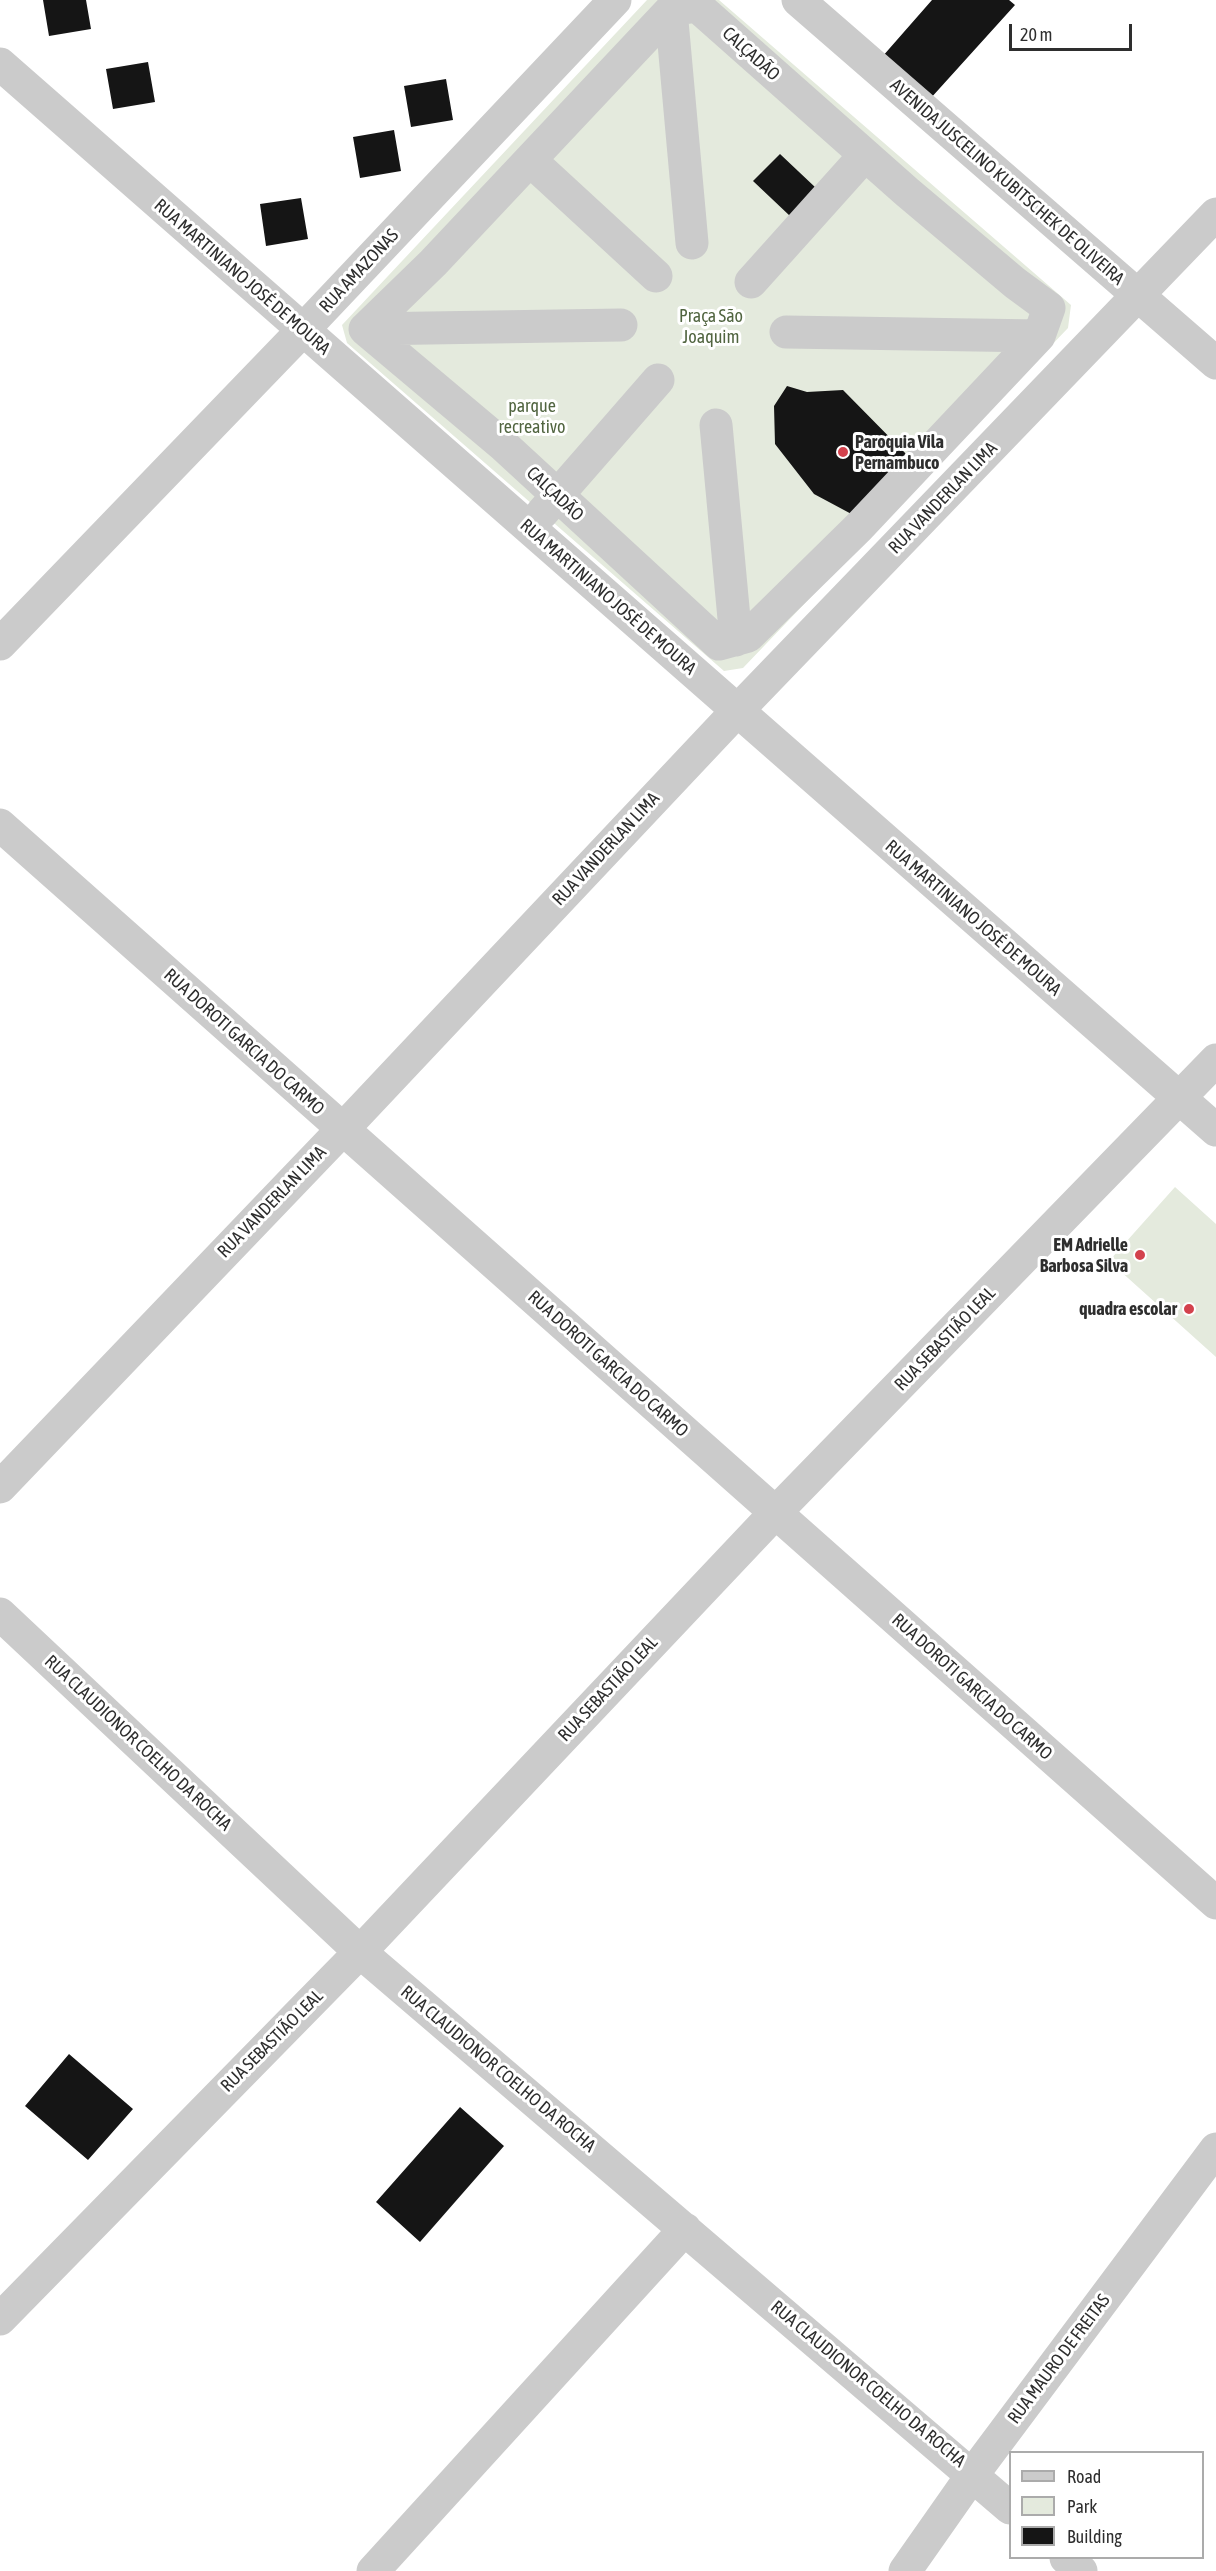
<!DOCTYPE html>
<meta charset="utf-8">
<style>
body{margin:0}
#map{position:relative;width:1216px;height:2571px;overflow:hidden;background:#fff;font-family:"Asap Condensed",sans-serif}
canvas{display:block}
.legend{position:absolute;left:1009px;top:2451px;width:195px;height:108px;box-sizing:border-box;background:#fff;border:2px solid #ababab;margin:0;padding:8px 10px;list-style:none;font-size:18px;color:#2e2e2e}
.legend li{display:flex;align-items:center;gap:12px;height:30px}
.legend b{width:30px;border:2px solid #ababab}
.scale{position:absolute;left:1009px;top:24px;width:123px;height:27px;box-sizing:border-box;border:3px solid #2e2e2e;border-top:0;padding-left:8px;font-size:18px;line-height:21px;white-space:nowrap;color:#2e2e2e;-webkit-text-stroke:4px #fff;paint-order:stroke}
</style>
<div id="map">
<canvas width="1216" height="2571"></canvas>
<ul class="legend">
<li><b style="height:8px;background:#cbcbcb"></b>Road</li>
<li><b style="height:16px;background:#e4eadd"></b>Park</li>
<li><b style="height:16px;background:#151515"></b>Building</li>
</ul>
<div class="scale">20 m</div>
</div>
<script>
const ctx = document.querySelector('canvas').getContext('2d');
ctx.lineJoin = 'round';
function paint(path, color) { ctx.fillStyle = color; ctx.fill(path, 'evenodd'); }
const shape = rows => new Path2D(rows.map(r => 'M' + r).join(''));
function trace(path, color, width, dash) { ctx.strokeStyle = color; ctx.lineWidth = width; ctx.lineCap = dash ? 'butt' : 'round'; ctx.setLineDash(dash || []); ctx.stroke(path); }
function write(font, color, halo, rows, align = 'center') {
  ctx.font = font + ' "Asap Condensed",sans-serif'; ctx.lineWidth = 6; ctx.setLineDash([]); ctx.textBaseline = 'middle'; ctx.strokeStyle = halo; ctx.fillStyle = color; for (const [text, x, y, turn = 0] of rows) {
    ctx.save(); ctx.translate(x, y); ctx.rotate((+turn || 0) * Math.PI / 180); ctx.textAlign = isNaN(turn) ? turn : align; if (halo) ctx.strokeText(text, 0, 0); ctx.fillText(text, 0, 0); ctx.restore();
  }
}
const green = shape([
 [647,0,719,0,1071,305,1068,328,743,668,724,671,347,343,342,325],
 [1175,1187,1216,1224,1216,1357,1109,1261]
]);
const building = shape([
 [43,0,86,0,91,29,49,36],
 [932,0,1009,0,1015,5,930,99,882,57],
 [148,62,155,102,113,109,106,69],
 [446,79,453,120,411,127,404,86],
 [394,130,401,171,360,178,353,137],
 [780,154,816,188,790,216,753,181],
 [301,198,308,239,266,246,260,204],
 [787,386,807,392,843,390,912,460,857,517,814,494,775,444,774,406],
 [69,2054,133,2109,88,2160,25,2106],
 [460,2107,504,2146,420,2242,376,2202]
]);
const minor = shape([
 [798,0,1216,363],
 [697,6,907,192,1015,283,1049,308,1039,336,859,527,748,636,719,644,503,445,365,329,433,263,671,10,697,6],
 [671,10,692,243],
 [0,64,1216,1130],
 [530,160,656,276],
 [751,282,865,155],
 [365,329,621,325],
 [786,332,1039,336],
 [716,425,736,640],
 [542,513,658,380],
 [0,644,303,330,615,0],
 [0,825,1216,1903],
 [0,1487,343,1129,737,711,1216,214],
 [0,1614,360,1952,1010,2508],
 [0,2319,360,1952,776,1512,1216,1060],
 [1066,2558,1081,2571],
 [373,2571,685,2229],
 [905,2571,973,2474,1216,2149]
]);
const markers = [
 [843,452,6,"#d3424d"],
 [1140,1255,6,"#d3424d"],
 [1189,1309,6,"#d3424d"]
];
const streetNames = [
 ["CALÇADÃO",751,54,42],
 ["AVENIDA JUSCELINO KUBITSCHEK DE OLIVEIRA",1007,182,41],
 ["RUA AMAZONAS",359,271,-47],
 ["RUA MARTINIANO JOSÉ DE MOURA",242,277,41],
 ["CALÇADÃO",555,494,43],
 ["RUA VANDERLAN LIMA",943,498,-46],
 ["RUA MARTINIANO JOSÉ DE MOURA",608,597,41],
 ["RUA VANDERLAN LIMA",606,849,-47],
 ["RUA MARTINIANO JOSÉ DE MOURA",973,918,41],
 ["RUA DOROTI GARCIA DO CARMO",244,1042,42],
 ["RUA VANDERLAN LIMA",272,1202,-46],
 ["RUA SEBASTIÃO LEAL",945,1339,-46],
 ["RUA DOROTI GARCIA DO CARMO",608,1364,42],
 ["RUA DOROTI GARCIA DO CARMO",972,1687,42],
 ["RUA SEBASTIÃO LEAL",608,1689,-47],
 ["RUA CLAUDIONOR COELHO DA ROCHA",138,1743,43],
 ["RUA SEBASTIÃO LEAL",272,2041,-45],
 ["RUA CLAUDIONOR COELHO DA ROCHA",498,2069,40],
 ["RUA MAURO DE FREITAS",1059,2359,-53],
 ["RUA CLAUDIONOR COELHO DA ROCHA",868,2384,40]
];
const parkNames = [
 ["Praça São",711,316],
 ["Joaquim",711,337],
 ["parque",532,406],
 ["recreativo",532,427]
];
const poiNames = [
 ["Paroquia Vila",855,442,"left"],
 ["Pernambuco",855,463,"left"],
 ["EM Adrielle",1128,1245],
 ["Barbosa Silva",1128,1266],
 ["quadra escolar",1177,1309]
];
paint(green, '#e4eadd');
paint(building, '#151515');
trace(minor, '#cbcbcb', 33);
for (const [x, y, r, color] of markers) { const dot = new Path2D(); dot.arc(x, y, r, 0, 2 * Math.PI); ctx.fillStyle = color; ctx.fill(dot); trace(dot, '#fff', 2); }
write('18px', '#2e2e2e', '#fff', streetNames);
write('18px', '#516540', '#fff', parkNames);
write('bold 18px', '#2e2e2e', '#fff', poiNames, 'right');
</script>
